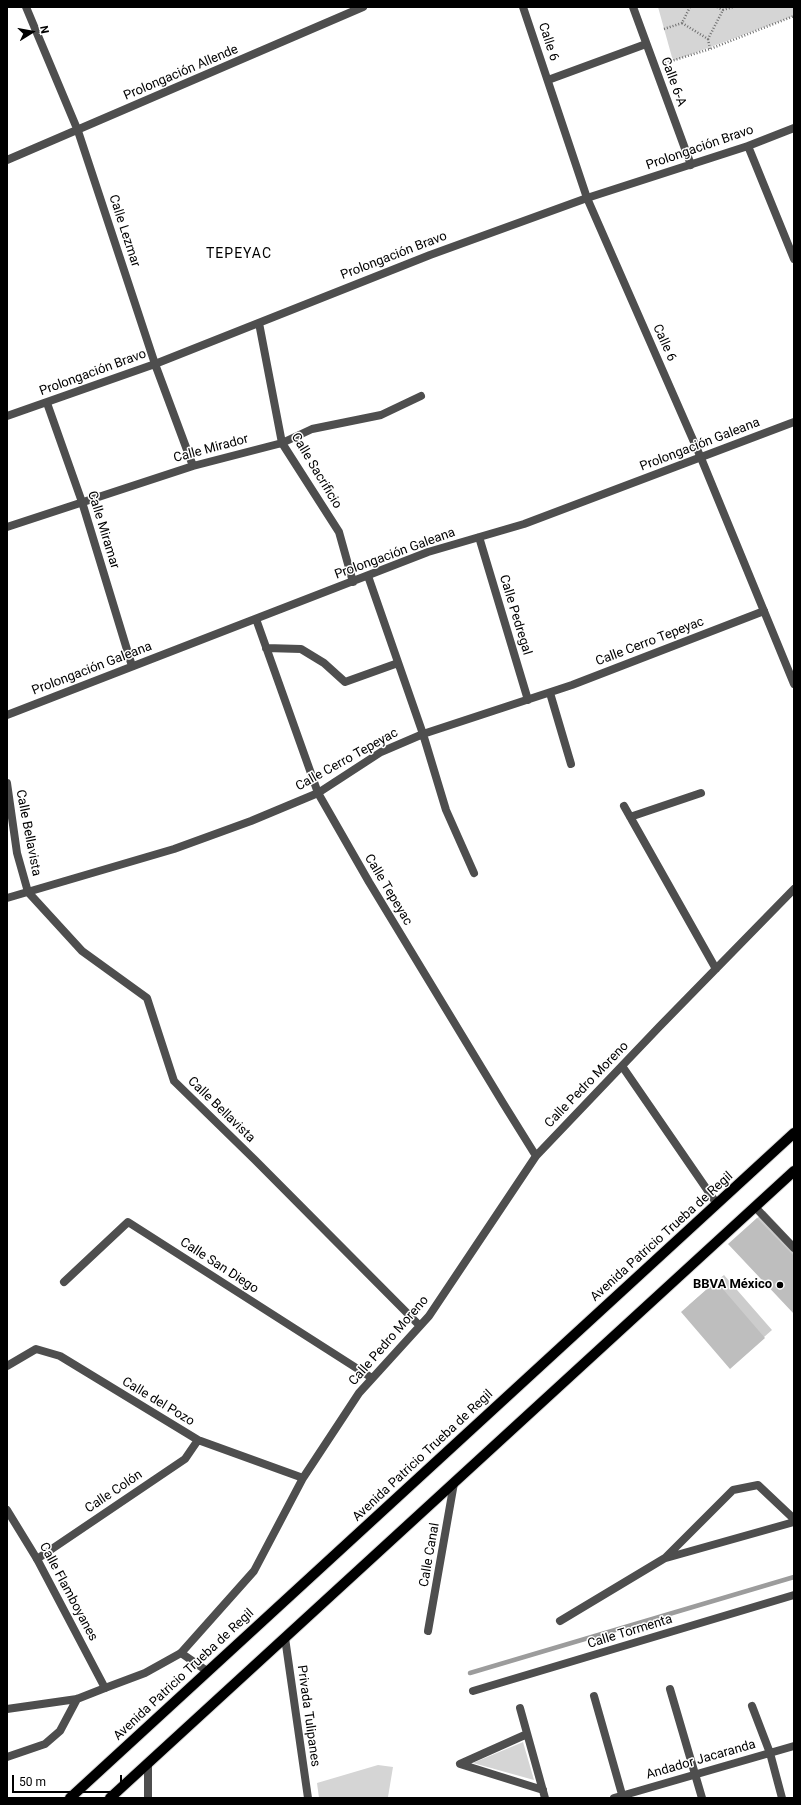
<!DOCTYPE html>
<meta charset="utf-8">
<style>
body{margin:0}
#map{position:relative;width:801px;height:1805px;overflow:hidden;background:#fff;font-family:Roboto,sans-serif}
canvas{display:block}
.frame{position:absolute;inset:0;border:8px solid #000;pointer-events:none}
.north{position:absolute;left:12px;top:12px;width:40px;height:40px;-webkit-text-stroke:3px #fff;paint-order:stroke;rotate:79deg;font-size:11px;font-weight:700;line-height:16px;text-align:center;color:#000}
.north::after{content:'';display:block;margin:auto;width:14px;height:18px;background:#000;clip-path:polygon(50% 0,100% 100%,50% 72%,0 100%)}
.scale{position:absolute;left:12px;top:1775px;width:110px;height:18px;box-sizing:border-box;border:2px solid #000;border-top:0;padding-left:5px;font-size:12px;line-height:14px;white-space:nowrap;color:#000;-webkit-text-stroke:3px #fff;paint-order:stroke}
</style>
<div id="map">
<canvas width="801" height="1805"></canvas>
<div class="frame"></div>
<div class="north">N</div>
<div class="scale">50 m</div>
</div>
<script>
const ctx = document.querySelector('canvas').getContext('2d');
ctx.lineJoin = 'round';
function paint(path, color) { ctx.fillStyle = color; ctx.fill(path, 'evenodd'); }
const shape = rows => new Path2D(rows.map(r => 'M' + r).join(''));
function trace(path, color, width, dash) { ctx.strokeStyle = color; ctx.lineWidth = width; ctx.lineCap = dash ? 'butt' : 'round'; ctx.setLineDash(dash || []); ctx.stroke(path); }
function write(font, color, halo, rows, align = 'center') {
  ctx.font = font + ' Roboto,sans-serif'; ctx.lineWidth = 3; ctx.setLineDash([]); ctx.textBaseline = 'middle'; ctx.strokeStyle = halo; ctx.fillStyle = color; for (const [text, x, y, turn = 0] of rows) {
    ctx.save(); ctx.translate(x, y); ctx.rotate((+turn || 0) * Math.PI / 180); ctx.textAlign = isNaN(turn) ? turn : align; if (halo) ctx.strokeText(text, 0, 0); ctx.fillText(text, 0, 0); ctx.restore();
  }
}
const green = shape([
 [658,7,794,7,794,16,673,61],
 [523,1742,534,1780,473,1763],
 [378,1765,393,1767,388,1797,392,1798,319,1798,317,1783]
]);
const shadow = shape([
 [765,1211,794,1242,794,1312,737,1237],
 [724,1275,772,1330,730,1367,689,1305]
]);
const stream = shape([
 [470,1673,794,1577]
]);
const building = shape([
 [757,1218,794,1256,794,1314,728,1244],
 [716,1281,765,1338,730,1369,681,1312]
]);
const path = shape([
 [690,7,682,23,708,39,723,10,733,7],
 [717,7,723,10],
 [664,29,682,23],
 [708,39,710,49],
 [665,63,710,49,794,16]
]);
const service = shape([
 [755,1207,794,1248],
 [666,1558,794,1522],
 [560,1621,665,1558,733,1490,758,1485,794,1519]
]);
const minor = shape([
 [26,7,78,131,155,364,193,466],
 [633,7,691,165],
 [548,80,646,44],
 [748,146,794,259],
 [7,160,363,7],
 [259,323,282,443,339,532,353,582],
 [47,403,82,502,132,666],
 [7,416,155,364,430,255,587,198,748,146,794,128],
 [7,527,193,466,282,443,312,429,381,415,421,396],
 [479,537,528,700],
 [368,576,423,734,446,810,474,873],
 [256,619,318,793,369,882,503,1103,536,1156],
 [266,648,301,649,324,663,345,682,398,663],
 [550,693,571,764],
 [7,715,428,552,524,524,794,422],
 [7,783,17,853,28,892,82,951,147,998,174,1081,255,1160,420,1326],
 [624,806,716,969],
 [630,817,701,793],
 [7,898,174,849,251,821,318,793,381,752,423,734,572,685,764,611],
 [622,1066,717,1204],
 [64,1282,128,1222,372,1378],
 [7,1366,36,1349,60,1356,198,1440,303,1478],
 [37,1559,185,1459,198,1440],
 [428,1631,454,1483],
 [285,1638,308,1798],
 [181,1653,254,1571,303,1478,359,1393,429,1316,536,1156,660,1026,794,889],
 [670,1689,702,1798],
 [473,1691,794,1595],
 [594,1696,623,1798],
 [752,1706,770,1753,782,1798],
 [520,1708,545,1798],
 [7,1709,77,1699,105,1688],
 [527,1734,460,1764,543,1790],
 [7,1757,45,1744,60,1731,77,1699],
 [148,1763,148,1798],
 [614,1798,794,1746]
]);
const tertiary = shape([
 [523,7,587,198,701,458,794,684],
 [7,1510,37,1559,105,1688,145,1673,181,1653,207,1671]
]);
const primary = shape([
 [70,1798,794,1133],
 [110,1798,794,1171]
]);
const markers = [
 [780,1285,4,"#000"]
];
const streetNames = [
 ["Calle 6",548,42,72],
 ["Prolongación Allende",181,73,-23],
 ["Calle 6-A",673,82,70],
 ["Prolongación Bravo",700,148,-19],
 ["Calle Lezmar",124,231,72],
 ["Prolongación Bravo",394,256,-21],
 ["Calle 6",664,343,66],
 ["Prolongación Bravo",93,373,-20],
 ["Prolongación Galeana",700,445,-21],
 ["Calle Mirador",211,449,-15],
 ["Calle Sacrificio",316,471,59],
 ["Calle Miramar",103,530,73],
 ["Prolongación Galeana",395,554,-20],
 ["Calle Pedregal",515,615,73],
 ["Calle Cerro Tepeyac",650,642,-21],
 ["Prolongación Galeana",92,669,-21],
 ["Calle Cerro Tepeyac",347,760,-29],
 ["Calle Bellavista",28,833,79],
 ["Calle Tepeyac",388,890,59],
 ["Calle Pedro Moreno",587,1085,-46],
 ["Calle Bellavista",221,1110,44],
 ["Avenida Patricio Trueba de Regil",662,1237,-42],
 ["Calle San Diego",219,1266,33],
 ["Calle Pedro Moreno",389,1341,-49],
 ["Calle del Pozo",158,1402,31],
 ["Avenida Patricio Trueba de Regil",423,1456,-43],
 ["Calle Colón",114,1492,-34],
 ["Calle Canal",430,1555,-80],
 ["Calle Flamboyanes",68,1592,62],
 ["Calle Tormenta",630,1632,-17],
 ["Avenida Patricio Trueba de Regil",184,1675,-43],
 ["Privada Tulipanes",308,1716,82],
 ["Andador Jacaranda",701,1760,-16]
];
const poiNames = [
 ["BBVA México",772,1285]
];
const neighbourhoodNames = [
 ["TEPEYAC",239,254]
];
paint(green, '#d5d5d5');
paint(shadow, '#0003');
trace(stream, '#9c9c9c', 4.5);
paint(building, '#bebebe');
trace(primary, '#dbdbdb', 12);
trace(path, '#707070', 2.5, [1, 2]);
trace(service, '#4e4e4e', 8);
trace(minor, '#4e4e4e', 8);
trace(tertiary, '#4e4e4e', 8);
trace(primary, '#000', 10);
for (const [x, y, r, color] of markers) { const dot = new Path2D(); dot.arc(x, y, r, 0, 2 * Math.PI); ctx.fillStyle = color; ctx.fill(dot); trace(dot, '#fff', 1.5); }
write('13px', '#000', '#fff', streetNames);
write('bold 13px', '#000', '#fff', poiNames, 'right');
ctx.letterSpacing = '1px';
write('14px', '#000', '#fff', neighbourhoodNames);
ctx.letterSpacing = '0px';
</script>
